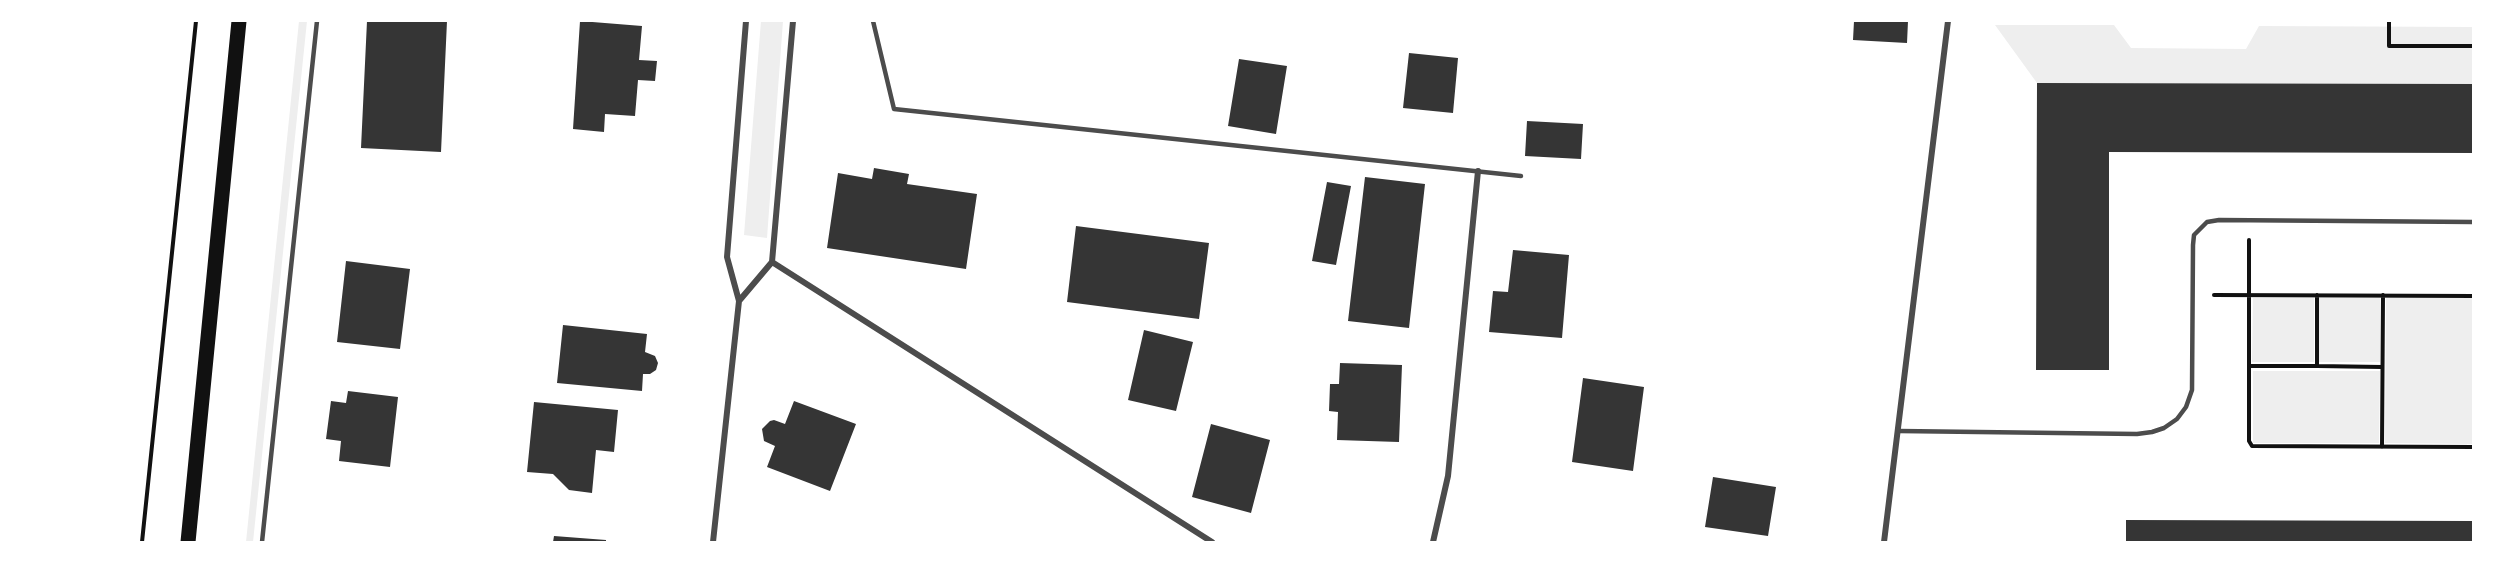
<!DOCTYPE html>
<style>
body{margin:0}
#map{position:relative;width:2494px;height:563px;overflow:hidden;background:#fff;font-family:"Fira Sans",sans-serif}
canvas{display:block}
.frame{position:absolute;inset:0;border:22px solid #fff;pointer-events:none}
</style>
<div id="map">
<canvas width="2494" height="563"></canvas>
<div class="frame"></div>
</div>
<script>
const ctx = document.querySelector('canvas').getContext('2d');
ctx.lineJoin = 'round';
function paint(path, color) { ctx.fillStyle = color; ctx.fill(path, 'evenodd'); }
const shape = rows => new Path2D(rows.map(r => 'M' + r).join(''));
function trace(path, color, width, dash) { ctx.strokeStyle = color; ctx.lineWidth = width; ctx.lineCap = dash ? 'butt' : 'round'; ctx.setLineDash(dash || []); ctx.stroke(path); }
const green = shape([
 [299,21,307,21,253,542,246,542],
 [761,21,783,21,767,238,744,235],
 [1995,25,2114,25,2131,48,2246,49,2259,26,2473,27,2473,84,2037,83],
 [2253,298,2314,298,2314,362,2252,362],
 [2319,298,2380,298,2380,362,2319,362],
 [2386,298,2473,298,2473,444,2385,443],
 [2253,371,2380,371,2379,443,2253,443]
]);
const building = shape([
 [367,21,447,21,441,152,361,148],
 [580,21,642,26,639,60,657,61,655,81,638,80,635,116,605,114,604,132,573,129],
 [1854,21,1908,21,1907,43,1853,40],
 [1409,53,1458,58,1453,113,1403,108],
 [1239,59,1287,66,1276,134,1228,126],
 [2037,83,2473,84,2473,153,2109,152,2109,370,2036,370],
 [1527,121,1583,124,1581,159,1525,156],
 [874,168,909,174,907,184,977,194,966,269,827,248,838,173,872,179],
 [1365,177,1425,184,1409,328,1348,321],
 [1327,182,1351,186,1336,265,1312,261],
 [1076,226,1209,243,1199,319,1067,302],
 [1513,250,1569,255,1562,338,1489,332,1493,291,1508,292],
 [346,261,410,269,400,349,337,342],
 [563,325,647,334,645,352,655,356,658,363,656,370,650,374,643,374,642,391,557,383],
 [1144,330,1193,342,1176,411,1128,400],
 [1340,363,1402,365,1399,442,1337,440,1338,412,1329,411,1330,384,1339,384],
 [1583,378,1644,387,1633,471,1572,462],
 [348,391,398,397,390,467,339,461,341,441,326,439,331,401,346,403],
 [794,401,856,424,830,491,767,467,775,446,764,441,762,429,770,421,774,420,785,424],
 [534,402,618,410,614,452,596,450,592,493,569,490,553,474,527,472],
 [1211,424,1270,440,1251,513,1192,497],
 [1713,477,1776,487,1768,536,1705,527],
 [2126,520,2472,521,2473,542,2126,542],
 [554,536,606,540,606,542,553,542]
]);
const path = shape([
 [2389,21,2389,46,2473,46],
 [2249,240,2249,441,2252,446,2473,447],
 [2214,295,2473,296],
 [2317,295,2317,366,2382,367],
 [2249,366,2317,366],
 [2382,447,2383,295],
 [142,542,196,21]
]);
const service = shape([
 [873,21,894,109,1521,176],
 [1899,431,2137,434,2152,432,2164,428,2177,419,2186,407,2192,390,2193,245,2194,235,2207,222,2219,220,2473,222],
 [262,542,317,21]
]);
const minor = shape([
 [772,262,1212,542],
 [739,301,727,257,746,21],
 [713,542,739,301,772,262,793,21],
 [1433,542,1448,476,1478,171],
 [1884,542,1948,21]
]);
const primary = shape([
 [188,542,239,21]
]);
paint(green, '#eee');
paint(building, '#353535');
trace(path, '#111', 4);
trace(service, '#4c4c4c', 4.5);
trace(minor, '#4c4c4c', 6);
trace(primary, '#111', 15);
</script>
